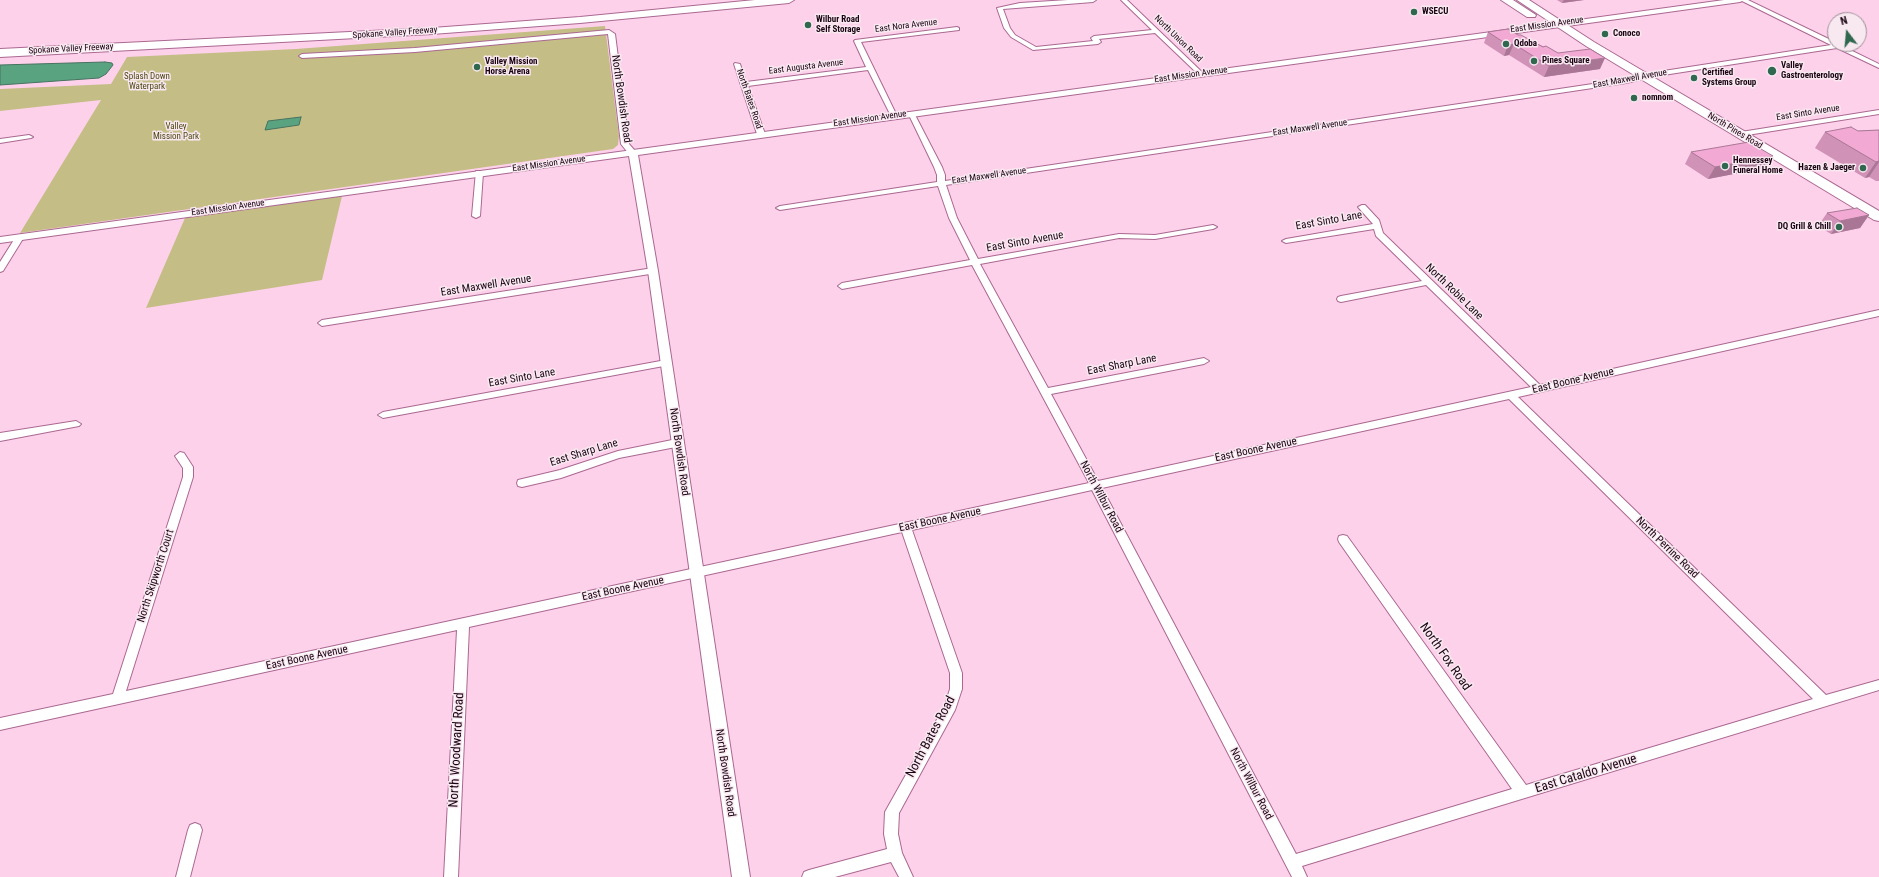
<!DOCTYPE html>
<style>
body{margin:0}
#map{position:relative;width:1879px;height:877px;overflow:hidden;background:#fed1eb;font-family:"Roboto Condensed",sans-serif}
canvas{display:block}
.north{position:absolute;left:1827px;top:12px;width:40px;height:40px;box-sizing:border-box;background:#f8e9f1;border:1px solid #9f8d98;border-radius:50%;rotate:344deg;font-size:11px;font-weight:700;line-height:16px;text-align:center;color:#1a0312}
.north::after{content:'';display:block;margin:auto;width:14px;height:18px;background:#30684f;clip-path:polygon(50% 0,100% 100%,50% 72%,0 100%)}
</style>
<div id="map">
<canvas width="1879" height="877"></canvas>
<div class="north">N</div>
</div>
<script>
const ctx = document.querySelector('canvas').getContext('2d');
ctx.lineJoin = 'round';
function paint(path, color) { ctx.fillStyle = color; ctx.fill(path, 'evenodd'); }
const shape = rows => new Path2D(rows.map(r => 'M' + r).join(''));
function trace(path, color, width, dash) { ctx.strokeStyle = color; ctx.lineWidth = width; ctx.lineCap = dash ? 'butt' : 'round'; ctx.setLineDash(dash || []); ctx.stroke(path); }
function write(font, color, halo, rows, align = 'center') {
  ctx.font = font + ' "Roboto Condensed",sans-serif'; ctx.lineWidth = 3; ctx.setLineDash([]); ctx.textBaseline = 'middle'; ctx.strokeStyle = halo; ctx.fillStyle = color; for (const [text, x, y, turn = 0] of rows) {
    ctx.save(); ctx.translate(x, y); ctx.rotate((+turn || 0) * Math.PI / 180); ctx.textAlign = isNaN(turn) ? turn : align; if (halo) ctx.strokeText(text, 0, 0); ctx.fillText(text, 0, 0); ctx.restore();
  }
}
const green = shape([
 [605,26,619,136,618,145,613,149,20,233,101,100,0,111,0,89,111,84,127,57,296,49],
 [342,196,322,280,146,308,185,218]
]);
const water = shape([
 [105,62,112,63,113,65,106,74,99,78,0,85,0,65,105,62],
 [301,117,299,125,265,130,268,121,301,117]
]);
const minor = shape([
 [1068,0,1096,0,1093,2,1003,9,1010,28,1015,35,1036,47,1093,41,1091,38,1094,36,1152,30,1121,0,1127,0,1204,74,1199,75,1155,33,1099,39,1101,42,1098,44,1033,50,1011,37,1004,28,997,8,1020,3,1068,0],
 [1740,0,1748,0,1835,42,1835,44,1840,45,1879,64,1879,68,1837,48,1657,76,1626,83,946,185,957,218,978,259,1119,234,1155,235,1213,225,1217,227,1213,229,1155,239,1119,238,980,264,1048,388,1204,358,1209,361,1204,364,1051,394,1098,481,1531,387,1426,285,1341,302,1338,301,1337,299,1338,297,1341,296,1422,281,1376,236,1374,229,1286,243,1282,241,1286,239,1373,224,1358,207,1362,205,1365,205,1379,220,1383,233,1540,385,1879,310,1879,316,1518,397,1826,695,1879,680,1879,690,1302,866,1307,877,1292,877,1092,490,912,530,962,673,962,689,955,710,899,813,898,834,902,853,913,877,899,877,891,862,835,877,802,877,804,872,809,870,887,849,884,834,885,812,945,705,950,689,950,673,902,532,469,627,458,877,444,877,457,630,0,730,0,718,113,694,183,477,183,468,175,456,180,452,184,453,193,467,193,477,126,691,1089,483,972,265,842,289,838,286,842,283,970,260,949,218,938,186,780,210,776,208,780,206,937,182,937,175,934,167,908,113,909,112,914,113,942,167,945,175,945,181,1626,79,1657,72,1831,45,1740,0],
 [1509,399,1813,699,1526,785,1347,536,1343,535,1339,536,1338,539,1339,542,1512,789,1296,854,1102,488,1509,399],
 [957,27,959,28,959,30,861,42,897,116,896,117,891,116,868,70,748,86,765,134,761,136,757,134,734,64,735,63,740,64,746,82,866,67,854,41,855,40,957,27],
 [609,30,615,34,629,144,636,152,632,154,629,154,621,144,608,34,415,52,302,58,299,56,302,54,415,48,609,30],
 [1879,110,1879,114,1741,136,1737,134,1741,132,1879,110],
 [29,135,33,137,31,138,0,143,0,139,29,135],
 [476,171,482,171,483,173,480,216,476,218,472,216,476,171],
 [17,235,20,235,24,237,3,271,0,272,0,262,17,235],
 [653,268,656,269,656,273,322,326,318,323,322,320,653,268],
 [666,360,669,361,671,363,669,365,383,418,378,415,383,412,666,360],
 [76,421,81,424,79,426,0,441,0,433,76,421],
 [677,439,682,443,681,446,619,458,561,478,522,487,518,486,517,483,518,480,560,470,618,451,677,439],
 [195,823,200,825,202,830,190,877,176,877,188,830,190,825,195,823]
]);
const tertiary = shape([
 [1724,0,1744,0,1740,2,638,155,658,271,750,877,732,877,648,271,629,156,0,243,0,237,1724,0]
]);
const primary = shape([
 [1501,0,1513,0,1536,15,1535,17,1527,17,1501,0],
 [1517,0,1529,0,1594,42,1879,211,1879,221,1874,220,1586,46,1517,0]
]);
const motorway = shape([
 [755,0,794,0,789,3,580,23,432,34,0,57,0,49,432,28,580,17,755,0]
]);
const wall = shape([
 [1557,0,1584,0,1562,3],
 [1488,32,1518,35,1558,53,1600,69,1544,77,1509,55,1504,56,1484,43],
 [1879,130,1879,181,1876,181,1869,177,1865,178,1815,148,1825,132],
 [1691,152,1773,156,1765,168,1708,179,1685,164],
 [1827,213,1869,215,1860,228,1831,234,1818,226]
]);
const shadedWall = shape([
 [1564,0,1584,0,1562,3],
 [1514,44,1509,55,1504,56,1508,45],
 [1605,58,1600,69,1544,77,1549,66],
 [1773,156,1765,168,1708,179,1715,167],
 [1879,161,1879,162,1869,177,1865,178,1876,162],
 [1869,215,1860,228,1831,234,1840,221]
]);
const building = shape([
 [1508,29,1518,35,1521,35,1543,47,1546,46,1558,53,1590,49,1605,58,1549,66,1514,44,1508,45,1488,32,1508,29],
 [1851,127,1858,131,1879,130,1879,161,1876,162,1825,132,1851,127],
 [1749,142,1773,156,1715,167,1691,152,1749,142],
 [1857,208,1869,215,1840,221,1827,213,1857,208]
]);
const markers = [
 [1414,12,4,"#30684f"],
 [808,25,4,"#30684f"],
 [1605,34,4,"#30684f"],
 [1506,44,4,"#30684f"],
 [1534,61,4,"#30684f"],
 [477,67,4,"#30684f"],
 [1772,71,5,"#30684f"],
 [1694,78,4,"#30684f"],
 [1634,98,4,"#30684f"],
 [1725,166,4,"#30684f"],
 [1863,168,4,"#30684f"],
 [1839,227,4,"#30684f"]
];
const farPoinames = [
 ["WSECU",1422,12],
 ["Wilbur Road",816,20],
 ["Self Storage",816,30],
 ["Conoco",1613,34],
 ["Qdoba",1514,44],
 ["Pines Square",1542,61],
 ["Valley Mission",485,62],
 ["Horse Arena",485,72],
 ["Valley",1781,66],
 ["Gastroenterology",1781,76],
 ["Certified",1702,73],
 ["Systems Group",1702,83],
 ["nomnom",1642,98],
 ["Hennessey",1733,161],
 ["Funeral Home",1733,171],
 ["Hazen & Jaeger",1855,168,"right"],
 ["DQ Grill & Chill",1831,227,"right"]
];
const farStreetnames = [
 ["East Mission Avenue",1547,25,-8],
 ["East Nora Avenue",906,26,-7],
 ["Spokane Valley Freeway",395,33,-4],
 ["North Union Road",1178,39,44],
 ["Spokane Valley Freeway",71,49,-3],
 ["East Augusta Avenue",806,67,-7],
 ["East Mission Avenue",1191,75,-8],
 ["East Maxwell Avenue",1630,79,-10],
 ["North Bates Road",749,99,71],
 ["East Sinto Avenue",1808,113,-9],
 ["East Mission Avenue",870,119,-8],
 ["East Maxwell Avenue",1310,128,-8],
 ["North Pines Road",1735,131,31],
 ["East Mission Avenue",549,164,-8],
 ["East Maxwell Avenue",989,176,-8],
 ["East Mission Avenue",228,208,-8]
];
const farParknames = [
 ["Splash Down",147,77],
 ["Waterpark",147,87],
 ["Valley",176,127],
 ["Mission Park",176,137]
];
const streetNames = [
 ["North Bowdish Road",621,99,82],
 ["East Sinto Lane",1329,221,-10],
 ["East Sinto Avenue",1025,242,-10],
 ["East Maxwell Avenue",486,286,-9],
 ["North Robie Lane",1454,292,44],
 ["East Sharp Lane",1122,365,-11],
 ["East Sinto Lane",522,378,-10],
 ["East Boone Avenue",1573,381,-13],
 ["East Boone Avenue",1256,450,-12],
 ["North Bowdish Road",679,452,82],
 ["East Sharp Lane",584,453,-17],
 ["North Wilbur Road",1101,497,62],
 ["East Boone Avenue",940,520,-12],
 ["North Perrine Road",1667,548,44],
 ["North Skipworth Court",156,576,-72],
 ["East Boone Avenue",623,589,-12],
 ["East Boone Avenue",307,658,-12],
 ["North Bowdish Road",725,773,82],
 ["North Wilbur Road",1251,784,62]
];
const nearStreetnames = [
 ["North Fox Road",1445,657,55],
 ["North Bates Road",931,737,-62],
 ["North Woodward Road",457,750,-87],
 ["East Cataldo Avenue",1586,774,-17]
];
paint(green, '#c4be86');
paint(water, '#5aa381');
trace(water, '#477360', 1);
trace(minor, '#aa6891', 2);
trace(tertiary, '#aa6891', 2);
trace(primary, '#aa6891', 2);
trace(motorway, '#aa6891', 2);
paint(minor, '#fff');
paint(tertiary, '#fff');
paint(primary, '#fff');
paint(motorway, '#fff');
paint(wall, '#d092b7');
paint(shadedWall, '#a97795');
paint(building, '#f2aad5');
trace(building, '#a97795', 1);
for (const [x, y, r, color] of markers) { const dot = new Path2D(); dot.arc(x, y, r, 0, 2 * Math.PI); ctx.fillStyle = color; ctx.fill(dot); trace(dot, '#f8e9f1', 1.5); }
write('bold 9px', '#1a0312', '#f8e9f1', farPoinames, 'left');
write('9px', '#1a0312', '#f8e9f1', farStreetnames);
write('9px', '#4b4610', '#f8e9f1', farParknames);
write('11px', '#1a0312', '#f8e9f1', streetNames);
write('13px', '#1a0312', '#f8e9f1', nearStreetnames);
</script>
